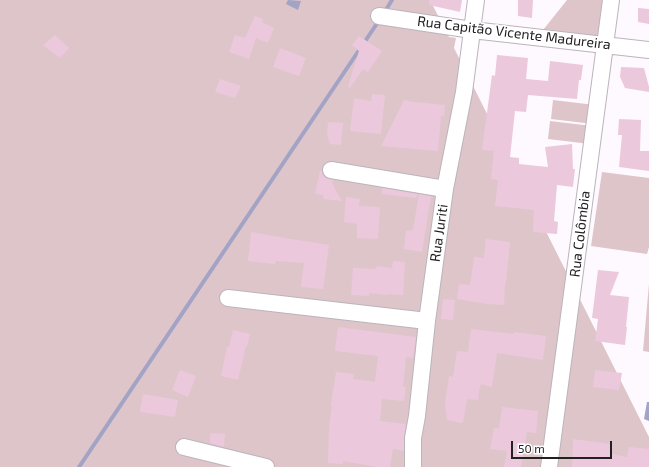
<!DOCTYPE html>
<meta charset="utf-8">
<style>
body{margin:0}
#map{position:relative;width:649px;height:467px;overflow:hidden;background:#fef9fe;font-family:"Exo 2",sans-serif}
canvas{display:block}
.scale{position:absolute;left:511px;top:441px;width:101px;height:18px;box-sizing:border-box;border:2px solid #222023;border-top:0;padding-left:5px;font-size:12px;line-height:14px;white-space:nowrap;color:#222023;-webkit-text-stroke:3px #fff;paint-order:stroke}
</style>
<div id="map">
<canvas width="649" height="467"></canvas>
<div class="scale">50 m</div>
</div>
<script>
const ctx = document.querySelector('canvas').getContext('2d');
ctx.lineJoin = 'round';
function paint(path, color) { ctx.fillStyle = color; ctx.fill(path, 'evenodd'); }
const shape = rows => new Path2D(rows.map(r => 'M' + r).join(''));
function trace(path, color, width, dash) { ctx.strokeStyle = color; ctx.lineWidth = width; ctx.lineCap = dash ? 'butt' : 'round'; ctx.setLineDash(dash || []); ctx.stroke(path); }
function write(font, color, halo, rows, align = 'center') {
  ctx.font = font + ' "Exo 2",sans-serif'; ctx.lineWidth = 3; ctx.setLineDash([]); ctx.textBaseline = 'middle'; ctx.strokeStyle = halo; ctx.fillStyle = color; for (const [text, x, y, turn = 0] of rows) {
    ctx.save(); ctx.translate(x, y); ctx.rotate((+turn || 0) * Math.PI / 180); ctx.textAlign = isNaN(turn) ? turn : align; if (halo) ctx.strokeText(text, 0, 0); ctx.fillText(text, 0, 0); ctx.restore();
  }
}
const green = shape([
 [0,0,430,0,449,37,456,38,454,48,649,437,649,467,0,467],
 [567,0,605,0,599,44,543,30],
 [553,100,595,105,593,124,551,119],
 [550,121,592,126,590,144,548,139],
 [602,172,649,178,649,247,647,254,591,246],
 [649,284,649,352,643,351]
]);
const water = shape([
 [288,0,301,1,298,10,286,4],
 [647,402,649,402,649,421,644,419]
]);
const stream = shape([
 [384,13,392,0],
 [79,467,380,19]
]);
const building = shape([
 [429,0,462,0,460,12,429,5],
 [518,0,533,0,532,18,518,16],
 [638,8,649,9,649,24,638,22],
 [255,16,263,19,262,22,274,28,268,43,256,38,249,59,229,52,235,35,245,38],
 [55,35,69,48,60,58,43,45],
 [359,36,382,51,368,72,363,69,350,88,348,86,359,51,352,45],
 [280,48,306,58,299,76,273,67],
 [497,55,528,58,526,79,548,81,550,61,583,65,581,80,579,80,577,99,528,95,526,112,515,111,510,157,519,158,519,164,548,167,545,147,572,144,573,169,575,169,573,187,557,185,554,221,558,222,557,234,533,232,534,210,495,206,498,180,491,179,494,151,482,150,492,75,495,76],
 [621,67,644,68,649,87,649,92,625,88,620,77],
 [220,79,241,86,235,98,215,92],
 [372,94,385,95,381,134,350,131,354,98,371,101],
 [404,100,413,102,445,105,444,116,441,116,438,151,381,146],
 [619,119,641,120,640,151,649,151,649,171,619,167,622,135,618,135],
 [328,122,343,123,341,145,330,144,327,134],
 [320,171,322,171,322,174,325,178,333,180,332,183,342,201,324,199,323,195,315,194],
 [382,188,417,194,416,198,382,194],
 [419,194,431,196,422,252,404,249,406,231,413,230],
 [346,197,360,199,359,206,380,207,378,239,357,238,357,224,344,222],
 [251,232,290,239,304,241,329,245,323,289,301,287,304,263,276,261,275,264,248,261],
 [486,239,510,242,506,283,505,283,504,305,487,304,457,299,459,284,470,285,474,257,484,258],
 [393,261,405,262,403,295,387,294,387,295,369,293,369,296,351,295,353,268,376,269,377,266,392,268],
 [598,270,619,272,610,295,629,297,626,327,627,327,625,345,595,341,598,319,592,318],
 [443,299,455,300,453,320,441,319],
 [338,327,416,337,413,358,406,357,403,387,406,387,404,401,382,399,380,421,406,424,404,436,404,451,393,449,390,467,377,467,343,461,343,464,328,463,329,427,332,406,331,405,336,372,354,374,353,379,375,382,378,356,335,351],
 [471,329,514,334,514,332,546,336,543,360,497,353,492,387,481,384,479,391,478,400,467,399,463,423,447,420,445,403,449,376,453,377,457,351,468,352],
 [233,330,250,334,247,346,246,346,238,380,221,376,227,347,229,347],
 [180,370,196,376,188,397,172,390],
 [595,370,622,373,619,390,593,387],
 [143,394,178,400,175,417,140,412],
 [502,407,538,411,536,433,527,432,521,467,504,467,507,451,490,449,494,428,499,428],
 [210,433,225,434,224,447,210,443],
 [573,439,611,444,612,445,611,454,627,457,629,447,649,449,649,467,572,467]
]);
const minor = shape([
 [379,16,472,30,649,50],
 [331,170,445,189],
 [228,298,427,321],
 [184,447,266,467],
 [413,467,413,438,417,416,427,321,445,189,464,92,476,0],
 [549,467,611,0]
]);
const streetNames = [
 ["Rua Capitão Vicente Madureira",514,33,7],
 ["Rua Juriti",439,233,-82],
 ["Rua Colômbia",580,234,-83]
];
paint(green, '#dec5ca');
paint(water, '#a2a3c5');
trace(stream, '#a2a3c5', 4);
paint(building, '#ecc8dc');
trace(minor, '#bcb4bc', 18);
trace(minor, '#fff', 16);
write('14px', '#222023', '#fff', streetNames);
</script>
